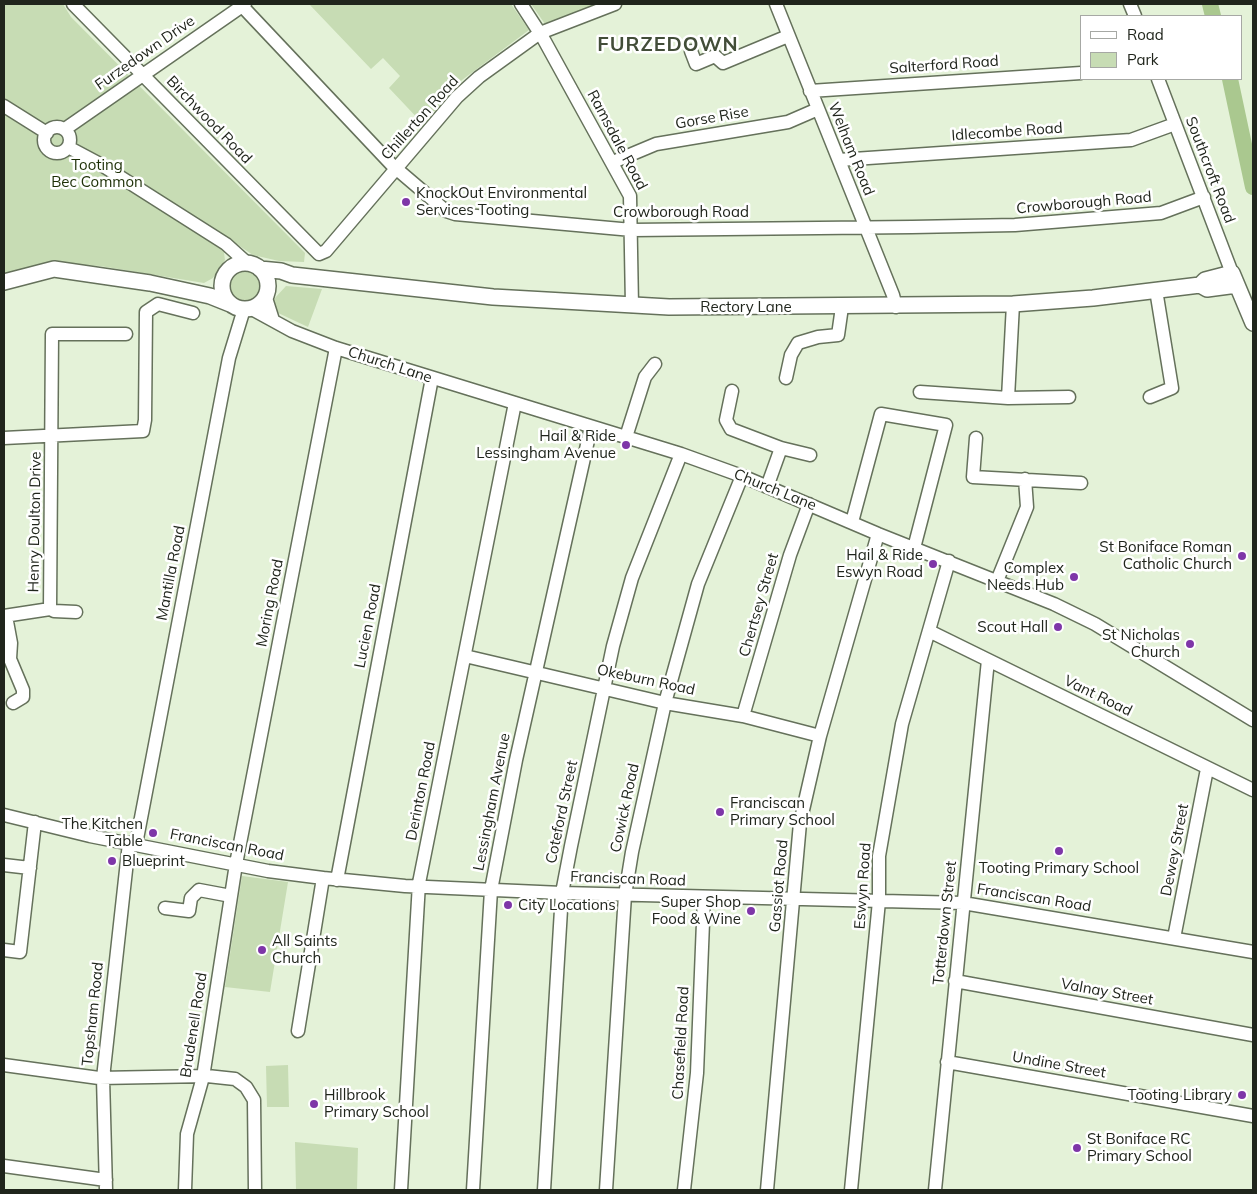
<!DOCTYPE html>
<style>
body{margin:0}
#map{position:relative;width:1257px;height:1194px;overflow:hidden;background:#e4f2d8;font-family:Mulish,sans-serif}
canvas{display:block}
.frame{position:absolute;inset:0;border:5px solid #20251c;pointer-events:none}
.legend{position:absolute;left:1080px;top:15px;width:162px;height:65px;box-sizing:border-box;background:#fff;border:1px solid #a6a8a4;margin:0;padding:6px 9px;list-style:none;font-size:15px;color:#20251c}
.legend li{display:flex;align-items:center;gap:10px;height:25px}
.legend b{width:25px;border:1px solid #a6a8a4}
</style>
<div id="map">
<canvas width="1257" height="1194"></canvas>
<div class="frame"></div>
<ul class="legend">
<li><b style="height:6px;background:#fff"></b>Road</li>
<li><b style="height:14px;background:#c7dcb4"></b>Park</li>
</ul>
</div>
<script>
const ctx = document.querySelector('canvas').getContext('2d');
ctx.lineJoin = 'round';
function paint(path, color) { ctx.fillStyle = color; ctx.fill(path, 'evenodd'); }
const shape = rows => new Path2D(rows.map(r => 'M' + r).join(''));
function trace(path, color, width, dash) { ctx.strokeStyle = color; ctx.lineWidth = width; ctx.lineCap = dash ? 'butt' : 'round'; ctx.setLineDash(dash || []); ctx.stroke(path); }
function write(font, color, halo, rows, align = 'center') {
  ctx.font = font + ' Mulish,sans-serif'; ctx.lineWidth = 5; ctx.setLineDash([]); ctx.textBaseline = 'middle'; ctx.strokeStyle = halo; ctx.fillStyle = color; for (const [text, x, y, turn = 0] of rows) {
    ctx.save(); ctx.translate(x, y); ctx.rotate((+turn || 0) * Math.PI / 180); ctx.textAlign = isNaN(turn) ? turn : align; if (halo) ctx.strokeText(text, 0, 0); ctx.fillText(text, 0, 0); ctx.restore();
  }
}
const green = shape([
 [4,4,63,4,71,17,305,253,304,262,279,261,253,255,235,243,224,253,225,260,213,278,204,283,100,266,53,264,4,275],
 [309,4,511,4,529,30,462,80,436,111,430,111,423,124,389,88,400,76,383,58,371,69],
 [531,4,597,4,545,24],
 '227 287a18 18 0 1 1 36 0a18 18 0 1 1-36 0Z',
 [286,286,322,289,308,327,276,312,274,299],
 [242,876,288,882,270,992,225,987],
 [288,1065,289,1107,267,1107,266,1066],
 [295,1142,358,1148,357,1190,296,1190]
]);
const river = shape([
 [1210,4,1213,16],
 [1230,79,1253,187]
]);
const minor = shape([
 [73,4,319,254,326,251,457,97,479,77,540,33,615,4],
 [521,4,543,38,630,196,632,306],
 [776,4,893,295,896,307],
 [1130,4,1135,16],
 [242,6,392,165,446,211,455,214,632,230,912,227,1015,225,1161,213,1204,197],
 [691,51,696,64,715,56,723,63,788,36],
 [1158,79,1232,273],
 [810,91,1081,73],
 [4,106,47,133],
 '44 140a13 13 0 1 1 26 0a13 13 0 1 1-26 0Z',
 [65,129,245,4],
 [68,147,100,164,226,244,247,263],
 [839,160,1131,140,1175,124],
 [613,162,656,144,788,122,818,109],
 [266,298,273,320],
 [250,308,292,331,336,348,681,454,742,476,878,534,1054,604,1095,624,1253,720],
 [786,378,791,355,798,343,818,337,838,335,842,307],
 [732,391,726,420,731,429,781,448,810,455],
 [920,392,1008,398,1069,397],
 [1150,397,1172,388,1156,290],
 [1008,398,1013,304],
 [626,437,645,377,655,364],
 [4,438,143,431,145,420,146,312,158,304,193,313],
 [976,438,973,477,1081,483],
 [767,487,781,448],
 [852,522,881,414,946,425,914,548],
 [997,581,1027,507,1025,479],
 [50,609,52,334,126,334],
 [4,616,50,609,54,611,76,612],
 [6,616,11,643,10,659,23,690,23,697,13,703],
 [929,631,1253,790],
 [465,656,665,703,743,716,820,736],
 [743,716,790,555,809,504],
 [4,815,90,836,268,871,323,878,405,886,562,893,963,903,1253,952],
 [136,844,229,358,244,309],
 [4,865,30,868],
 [337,880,432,378],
 [165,908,189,911,191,898,199,890,231,896],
 [1174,938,1207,769],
 [4,950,20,952,35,822],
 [955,981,1253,1035],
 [298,1031,323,878],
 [947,1062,1253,1116],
 [4,1065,99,1078,207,1076,235,1079,246,1087,254,1100,255,1190],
 [4,1166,106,1180],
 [106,1190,103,1078,129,843],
 [185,1190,187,1134,203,1077,236,864,336,348],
 [401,1190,419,883,515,403],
 [473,1190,491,890,516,760,591,427],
 [544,1190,562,893,571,846,613,646,632,578,681,454],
 [606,1190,625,895,632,852,665,703,698,584,742,476],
 [684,1190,697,1073,704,897],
 [767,1190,800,823,820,736,878,534],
 [851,1190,879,901,879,856,902,724,949,561],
 [935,1190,988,660]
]);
const major = shape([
 '222 286a23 23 0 1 1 46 0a23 23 0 1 1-46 0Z',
 [260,269,281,271,292,275,493,297,669,307,1013,304,1093,298,1200,285,1207,289,1237,285],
 [4,282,54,269,150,283,210,296,230,304],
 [1201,284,1205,280,1232,273,1253,323]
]);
const markers = [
 [406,202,5,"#7e36a8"],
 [626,445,5,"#7e36a8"],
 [1242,556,5,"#7e36a8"],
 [933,564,5,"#7e36a8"],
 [1074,577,5,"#7e36a8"],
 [1058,627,5,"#7e36a8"],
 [1190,644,5,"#7e36a8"],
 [720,812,5,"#7e36a8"],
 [153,833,5,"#7e36a8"],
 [1059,851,5,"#7e36a8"],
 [112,861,5,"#7e36a8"],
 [508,905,5,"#7e36a8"],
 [751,911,5,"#7e36a8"],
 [262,950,5,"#7e36a8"],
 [1242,1095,5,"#7e36a8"],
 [314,1104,5,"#7e36a8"],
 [1077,1148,5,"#7e36a8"]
];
const streetNames = [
 ["Furzedown Drive",145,53,-35],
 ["Salterford Road",944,65,-4],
 ["Chillerton Road",420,118,-48],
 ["Gorse Rise",712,118,-10],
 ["Birchwood Road",209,120,46],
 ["Idlecombe Road",1007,132,-4],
 ["Ramsdale Road",617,140,62],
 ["Welham Road",851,149,68],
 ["Southcroft Road",1210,170,69],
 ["Crowborough Road",1084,203,-5],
 ["Crowborough Road",681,212],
 ["Rectory Lane",746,307],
 ["Church Lane",390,365,18],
 ["Church Lane",775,490,22],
 ["Henry Doulton Drive",35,522,-89],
 ["Mantilla Road",171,573,-79],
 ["Moring Road",270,603,-79],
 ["Chertsey Street",759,605,-74],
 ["Lucien Road",368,626,-79],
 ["Okeburn Road",646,680,12],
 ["Vant Road",1098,696,26],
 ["Derinton Road",421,791,-79],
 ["Lessingham Avenue",492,802,-79],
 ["Cowick Road",625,808,-78],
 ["Coteford Street",562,812,-78],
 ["Franciscan Road",227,845,11],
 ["Dewey Street",1175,850,-79],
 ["Franciscan Road",628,879,2],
 ["Gassiot Road",779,886,-85],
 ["Eswyn Road",863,886,-86],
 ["Franciscan Road",1034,898,9],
 ["Totterdown Street",945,923,-84],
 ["Valnay Street",1107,992,10],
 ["Topsham Road",93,1014,-84],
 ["Brudenell Road",194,1025,-81],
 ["Chasefield Road",681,1043,-87],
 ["Undine Street",1059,1065,10]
];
const parkNames = [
 ["Tooting",97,165],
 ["Bec Common",97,182]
];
const poiNames = [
 ["KnockOut Environmental",416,193,"left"],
 ["Services Tooting",416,210,"left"],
 ["Hail & Ride",616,436],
 ["Lessingham Avenue",616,453],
 ["St Boniface Roman",1232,547],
 ["Catholic Church",1232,564],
 ["Hail & Ride",923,555],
 ["Eswyn Road",923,572],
 ["Complex",1064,568],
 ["Needs Hub",1064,585],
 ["Scout Hall",1048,627],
 ["St Nicholas",1180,635],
 ["Church",1180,652],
 ["Franciscan",730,803,"left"],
 ["Primary School",730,820,"left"],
 ["The Kitchen",143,824],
 ["Table",143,841],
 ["Blueprint",122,861,"left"],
 ["Tooting Primary School",1059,868,"center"],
 ["Super Shop",741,902],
 ["Food & Wine",741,919],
 ["City Locations",518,905,"left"],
 ["All Saints",272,941,"left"],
 ["Church",272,958,"left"],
 ["Hillbrook",324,1095,"left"],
 ["Primary School",324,1112,"left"],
 ["Tooting Library",1232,1095],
 ["St Boniface RC",1087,1139,"left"],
 ["Primary School",1087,1156,"left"]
];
const districtNames = [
 ["FURZEDOWN",668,45]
];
paint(green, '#c7dcb4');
trace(river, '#aac88f', 16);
trace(minor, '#65715b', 15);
trace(major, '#65715b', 18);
trace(minor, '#fff', 12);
trace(major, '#fff', 15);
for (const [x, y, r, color] of markers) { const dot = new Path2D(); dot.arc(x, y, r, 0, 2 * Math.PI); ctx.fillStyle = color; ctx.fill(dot); trace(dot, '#fff', 2); }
write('15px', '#20251c', '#fff', streetNames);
write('15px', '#1d2f06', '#fff', parkNames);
write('15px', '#20251c', '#fff', poiNames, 'right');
ctx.letterSpacing = '1px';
write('bold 20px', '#424d38', '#fff', districtNames);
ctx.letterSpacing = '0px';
</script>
